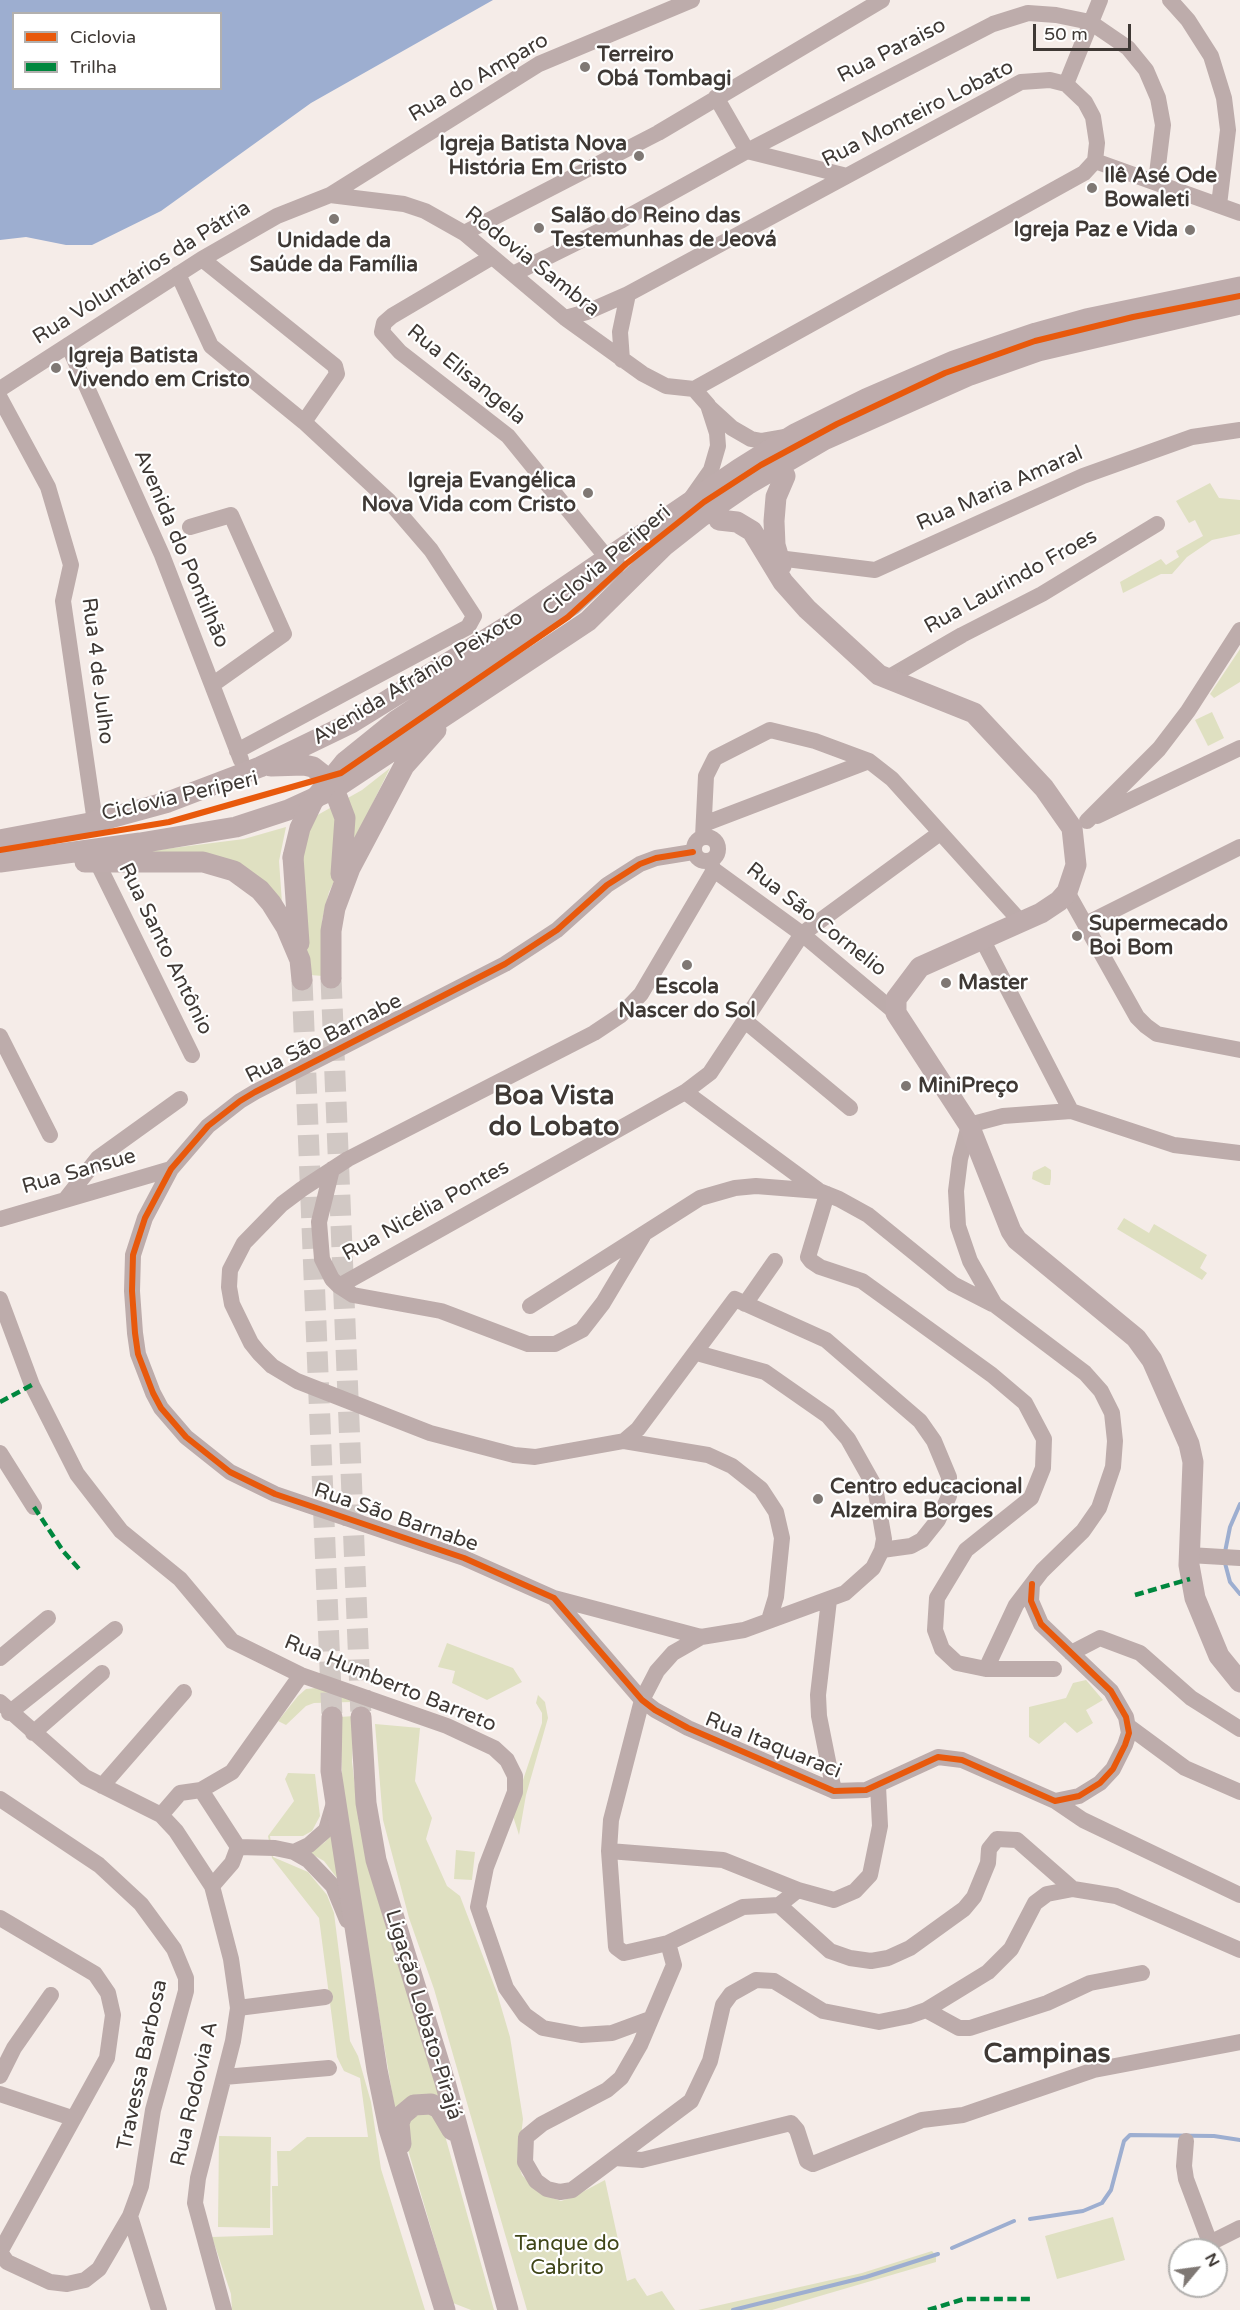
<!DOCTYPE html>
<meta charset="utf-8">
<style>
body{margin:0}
#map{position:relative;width:1240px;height:2310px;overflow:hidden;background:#f5ece8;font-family:"Varela Round",sans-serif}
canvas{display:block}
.legend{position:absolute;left:12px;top:12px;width:210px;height:78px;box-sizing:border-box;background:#fff;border:2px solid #b2b0ae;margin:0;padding:8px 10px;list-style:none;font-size:18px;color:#3f3935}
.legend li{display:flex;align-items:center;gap:12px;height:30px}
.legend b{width:30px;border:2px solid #b2b0ae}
.north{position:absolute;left:1168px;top:2238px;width:60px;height:60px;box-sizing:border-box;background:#fff;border:2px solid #b2b0ae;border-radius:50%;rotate:61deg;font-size:16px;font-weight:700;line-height:24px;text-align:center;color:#3f3935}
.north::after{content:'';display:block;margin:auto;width:21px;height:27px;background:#7f7874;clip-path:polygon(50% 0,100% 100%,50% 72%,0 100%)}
.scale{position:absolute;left:1033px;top:24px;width:98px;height:27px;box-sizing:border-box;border:3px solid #3f3935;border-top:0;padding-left:8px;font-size:18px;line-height:21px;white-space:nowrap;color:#3f3935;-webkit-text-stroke:4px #fff;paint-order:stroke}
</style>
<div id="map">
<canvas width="1240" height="2310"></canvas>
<ul class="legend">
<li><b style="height:8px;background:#e8590c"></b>Ciclovia</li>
<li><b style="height:8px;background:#00873e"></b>Trilha</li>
</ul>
<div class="north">N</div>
<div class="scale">50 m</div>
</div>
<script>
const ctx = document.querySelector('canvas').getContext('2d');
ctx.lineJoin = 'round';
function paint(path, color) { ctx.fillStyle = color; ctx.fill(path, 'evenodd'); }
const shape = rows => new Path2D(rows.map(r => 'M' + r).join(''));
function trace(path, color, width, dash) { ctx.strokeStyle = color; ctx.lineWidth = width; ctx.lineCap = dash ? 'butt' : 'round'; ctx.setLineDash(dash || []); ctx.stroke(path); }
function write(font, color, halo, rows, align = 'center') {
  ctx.font = font + ' "Varela Round",sans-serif'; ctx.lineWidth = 4.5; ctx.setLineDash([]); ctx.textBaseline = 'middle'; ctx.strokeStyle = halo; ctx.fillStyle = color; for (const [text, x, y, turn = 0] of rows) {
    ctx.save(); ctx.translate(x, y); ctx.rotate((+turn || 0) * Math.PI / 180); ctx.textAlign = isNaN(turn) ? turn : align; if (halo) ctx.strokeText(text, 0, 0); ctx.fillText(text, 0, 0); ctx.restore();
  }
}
const green = shape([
 [1210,483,1219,498,1240,500,1240,534,1212,540,1187,557,1172,574,1161,574,1123,593,1120,582,1161,559,1166,565,1179,557,1176,551,1203,536,1195,520,1189,523,1176,501],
 [1240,649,1240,682,1214,698,1210,694],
 [1212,712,1224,738,1208,746,1195,720],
 [390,768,329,892,322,920,323,976,310,975,305,936,301,858,314,817,362,790],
 [286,827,279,861,282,903,270,889,149,854,149,851,244,839],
 [1045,1166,1051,1170,1051,1178,1050,1185,1045,1185,1032,1179,1033,1172],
 [1124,1218,1149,1233,1154,1224,1207,1255,1200,1268,1207,1273,1202,1280,1117,1229],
 [447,1643,513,1668,522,1682,487,1700,452,1683,455,1671,438,1667],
 [1086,1680,1103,1700,1086,1710,1093,1723,1077,1733,1065,1722,1039,1744,1029,1737,1029,1707,1066,1698,1073,1683],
 [316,1688,351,1698,351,1702,314,1703,306,1706,286,1725,278,1721,298,1696,306,1689],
 [538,1695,545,1702,548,1718,526,1795,519,1835,512,1813,542,1723,542,1713,536,1703],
 [354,1716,352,1762,360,1828,442,2099,428,2094,415,2095,395,2110,343,1802,340,1717],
 [375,1724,420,1728,415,1781,432,1818,426,1839,447,1886,460,1896,497,1993,510,2037,523,2119,518,2163,522,2175,541,2194,561,2201,573,2197,605,2180,627,2281,635,2278,647,2296,662,2291,675,2310,527,2310,434,1989,409,1918,383,1820],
 [288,1773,315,1774,320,1816,312,1831,303,1836,270,1836,273,1857,308,1872,327,1895,334,1913,350,2041,358,2056,371,2102,381,2169,425,2310,232,2310,231,2294,212,2237,273,2235,272,2186,278,2186,277,2151,290,2151,307,2137,368,2137,360,2078,344,2071,337,2057,319,1918,272,1858,268,1836,294,1801,285,1779],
 [331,1834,340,1882,324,1861,310,1853,325,1842],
 [456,1850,475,1852,472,1880,454,1879],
 [419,2113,429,2113,442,2125,494,2310,471,2310,453,2303,406,2143,409,2120],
 [219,2136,271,2137,270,2228,218,2227],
 [1113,2217,1125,2260,1057,2279,1045,2236],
 [932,2251,936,2256,936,2262,772,2310,698,2310,862,2273]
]);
const water = shape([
 [0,0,493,0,311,103,161,211,92,245,66,245,26,237,0,240],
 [14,14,220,14,220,88,14,88]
]);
const stream = shape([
 [1225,1552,1230,1527,1240,1504],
 [1225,1563,1230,1582,1240,1594],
 [1030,2219,1083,2211,1102,2203,1111,2190,1124,2141,1130,2135,1214,2136,1240,2140],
 [952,2248,1014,2221],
 [733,2310,866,2277,938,2254]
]);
const majorTunnel = shape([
 [331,978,361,1717],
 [302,980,332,1717]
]);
const minor = shape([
 [1170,0,1188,20,1211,56,1224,98,1228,130,1219,205],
 [1066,84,1100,0],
 [716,97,747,151,847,176],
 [1095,161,1240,213],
 [330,195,404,204,425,211,464,233,565,318,643,374,666,386,694,389,708,405,717,433,718,446,711,470,692,497],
 [464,233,658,133,882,0],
 [492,257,392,316,384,323,382,332,400,352,508,436,608,559],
 [202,259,335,366,337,374,304,422],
 [178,274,211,346,304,422,388,500,431,550,474,616,468,627,237,751],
 [513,274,622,220,747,151,993,24,1028,13,1056,15,1090,22,1128,48,1146,70,1158,98,1163,125,1156,182],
 [565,318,587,312,628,294,1021,82,1050,80,1066,84,1085,102,1093,117,1097,143,1095,161,1084,173,694,389],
 [68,345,162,555,241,760],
 [622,360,620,332,628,294],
 [0,389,202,259,277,216,330,195,539,64,692,0],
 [0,398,48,487,71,565,63,601,95,822],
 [709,407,732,428,751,439,762,441,785,437],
 [190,527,231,515,284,634,212,685],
 [778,558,875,570,1083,476,1192,437,1240,430],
 [886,679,962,635,1042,594,1157,524],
 [1097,816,1240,748],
 [1087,821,1159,749,1188,711,1240,630],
 [704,824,869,761],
 '694 849a12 12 0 1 1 24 0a12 12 0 1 1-24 0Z',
 [703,837,706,776,715,758,770,730,815,741,869,761,892,779,1021,922],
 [693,852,656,858,640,864,607,885,557,930,505,964,255,1092,240,1101,208,1126,171,1169,145,1218,133,1255,132,1291,135,1333,138,1354,153,1393,161,1408,186,1437,230,1472,275,1494,464,1558,554,1598,642,1700,655,1710,688,1728,834,1791,866,1790,938,1757,962,1760,1055,1801,1079,1796,1100,1783,1113,1769,1125,1745,1129,1733,1126,1717,1111,1691,1041,1624,1031,1601,1032,1584],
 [97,862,192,1055],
 [710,862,714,870,802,934,896,1013],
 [714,870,641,994,621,1015,594,1033,348,1159,302,1189,282,1204,244,1243,230,1270,229,1287,232,1304,251,1343,259,1353,272,1366,297,1381,430,1433,514,1455,535,1457,624,1441,638,1429,735,1299,826,1340,920,1421,934,1441,949,1477,949,1496,938,1520,922,1540,911,1546,882,1550],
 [1067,892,1137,1017,1146,1026,1157,1034,1240,1050],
 [1086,924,1240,847],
 [982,939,1071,1111],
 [744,1020,850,1108],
 [0,1036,50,1135],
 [685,1092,818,1190],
 [332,1169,319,1222,322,1259,332,1279,339,1286,353,1295,441,1311,528,1344,555,1344,582,1330,603,1303,643,1236],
 [827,1194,808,1257,811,1261,820,1267,862,1281,992,1375,1025,1403,1044,1439,1043,1468,1031,1498,966,1550,937,1598,935,1630,942,1649,957,1663,986,1669,1016,1605,1042,1571,1083,1531,1099,1508,1113,1467,1115,1441,1112,1413,1101,1391,1085,1373,995,1305,970,1261,958,1226,956,1191,960,1159,969,1125,1003,1116,1071,1111,1174,1145,1240,1153],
 [65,1200,98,1158,180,1099],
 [0,1219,171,1169],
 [339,1286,685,1092,710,1073,802,934,940,833],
 [0,1299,32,1385,77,1474,121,1531,180,1579,232,1641,301,1675,447,1726,494,1748,507,1760,515,1776,515,1792,486,1867,478,1907,506,1988,525,2015,543,2028,581,2035,612,2033,650,2019],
 [745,1304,775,1261],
 [530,1306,700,1198,735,1188,756,1186,819,1191,839,1199,868,1215,953,1284,992,1304],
 [697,1353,765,1372,828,1416,848,1439,875,1487,884,1539,882,1550,873,1568,845,1593,744,1630,701,1637,673,1653,657,1671,642,1700,611,1820,609,1851,616,1947,624,1953,668,1943,743,1907,779,1905,798,1890],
 [624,1441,708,1455,732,1466,761,1489,776,1512,782,1538,776,1597,769,1620],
 [0,1453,34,1507],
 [1189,1555,1240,1558],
 [554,1598,701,1637],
 [829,1600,818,1695,819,1716,834,1791],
 [1071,1653,1100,1638,1140,1653,1191,1698,1240,1729],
 [0,1658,48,1618],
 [986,1669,1054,1669],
 [0,1702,85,1777,161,1815,176,1831,212,1886,231,1959,238,2008,233,2041,198,2178,195,2203,224,2310],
 [9,1713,115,1629],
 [1128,1726,1185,1768,1240,1792],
 [33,1733,102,1673],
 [102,1786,184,1692],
 [201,1790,238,1847,232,1863,212,1886],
 [0,1799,99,1865,141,1904,174,1949,186,1978,186,1991,153,2110,141,2186,130,2216,159,2310],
 [1055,1801,1083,1820,1240,1895],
 [161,1815,180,1793,201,1790,232,1772,301,1675],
 [238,1847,275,1848,294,1852,308,1860,333,1886,347,1920],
 [609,1851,723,1860,798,1890,834,1900,855,1891,870,1875,880,1826,878,1786],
 [294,1852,309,1845,326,1830,334,1803],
 [779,1905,830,1951,850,1958,871,1961,888,1958,910,1948,964,1909,974,1897,988,1863,989,1849,997,1839,1017,1840,1073,1889],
 [0,1918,95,1974,108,1993,113,2015,107,2058,0,2252],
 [668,1943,674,1965,640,2045,621,2078,607,2090,542,2124,526,2137,525,2162,536,2181,547,2189,560,2192,572,2190,691,2101,710,2061,723,2005,731,1994,756,1980,774,1981,823,2011,879,2022,909,2016,926,2010,988,1972,1011,1949,1035,1903,1047,1894,1073,1889,1116,1896,1240,1950],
 [238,2008,325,1997],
 [926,2010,959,2028,970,2028,1047,2003,1090,1983,1142,1973],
 [0,2076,14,2048,51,1995],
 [224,2077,329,2068],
 [0,2094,72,2118],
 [1186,2141,1184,2166,1186,2179,1210,2243,1240,2228],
 [615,2158,642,2160,791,2123,797,2130,807,2161,813,2164,922,2120,963,2115,1094,2070,1240,2042],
 [0,2252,7,2262,50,2282,67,2284,85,2280,99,2269,130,2216]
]);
const major = shape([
 [719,520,737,522,752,531,783,582,807,609,879,675,974,713,1044,788,1072,828,1076,865,1067,892,1059,901,1041,913,920,967,896,999,896,1013,969,1125,1011,1231,1017,1240,1136,1338,1152,1360,1189,1444,1193,1462,1189,1565,1195,1598,1219,1656,1240,1682],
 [781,566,775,545,774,521,776,497,785,476],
 [345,762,397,720,572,605,615,565],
 [271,766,304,765,313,767,327,778,334,789,345,818,341,874],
 [0,840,95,822,168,802,260,767,351,723,506,627,739,469,795,434,866,399,954,361,1036,333,1086,319,1240,287],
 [293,857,299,943],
 [0,862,140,843,236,827,288,810,334,789,570,633,588,621,664,546,702,516,747,485,824,440,970,375,1038,351,1240,304],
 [85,862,203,862,234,871,260,890,271,903,286,927,300,960,302,980],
 [331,978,331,931,335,908,350,868,404,766,436,730],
 [332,1717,331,1771,377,2070,389,2129,445,2310],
 [361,1717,366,1803,376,1860,445,2082,508,2310],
 [401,2144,399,2123,402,2115,414,2105,431,2104,439,2108,452,2130]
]);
const majorBridge = shape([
 [293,857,300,828,313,801,345,762]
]);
const quiet = shape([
 [0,1402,32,1385],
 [34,1507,63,1551,80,1570],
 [1135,1595,1190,1579],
 [928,2310,964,2299,1034,2299]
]);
const cycleway = shape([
 [0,850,169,822,341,773,568,617,626,564,704,502,761,465,837,424,945,373,1035,341,1133,317,1240,296],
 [693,852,656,858,640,864,607,885,557,930,505,964,255,1092,240,1101,208,1126,171,1169,145,1218,133,1255,132,1291,135,1333,138,1354,153,1393,161,1408,186,1437,230,1472,275,1494,464,1558,554,1598,642,1700,655,1710,688,1728,834,1791,866,1790,938,1757,962,1760,1055,1801,1079,1796,1100,1783,1113,1769,1125,1745,1129,1733,1126,1717,1111,1691,1041,1624,1031,1601,1032,1584]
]);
const markers = [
 [585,67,6,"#7f7874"],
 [639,156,6,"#7f7874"],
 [1092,188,6,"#7f7874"],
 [334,219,6,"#7f7874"],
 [539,228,6,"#7f7874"],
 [1190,230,6,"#7f7874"],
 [56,368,6,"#7f7874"],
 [588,493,6,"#7f7874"],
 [1077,936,6,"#7f7874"],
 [687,965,6,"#7f7874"],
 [946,983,6,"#7f7874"],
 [906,1086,6,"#7f7874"],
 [818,1499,6,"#7f7874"]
];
const streetNames = [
 ["Rua Paraiso",892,51,-27],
 ["Rua do Amparo",479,78,-30],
 ["Rua Monteiro Lobato",918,114,-27],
 ["Rodovia Sambra",532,262,38],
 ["Rua Voluntários da Pátria",142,273,-32],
 ["Rua Elisangela",466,375,39],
 ["Rua Maria Amaral",1000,489,-24],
 ["Avenida do Pontilhão",181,549,67],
 ["Ciclovia Periperi",607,561,-40],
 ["Rua Laurindo Froes",1011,582,-29],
 ["Rua 4 de Julho",97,671,83],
 ["Avenida Afrânio Peixoto",418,678,-31],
 ["Ciclovia Periperi",180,797,-13],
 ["Rua São Cornelio",816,920,38],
 ["Rua Santo Antônio",165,949,64],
 ["Rua São Barnabe",324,1039,-27],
 ["Rua Sansue",79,1172,-16],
 ["Rua Nicélia Pontes",426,1211,-29],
 ["Rua São Barnabe",396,1518,19],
 ["Rua Humberto Barreto",390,1684,22],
 ["Rua Itaquaraci",773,1746,22],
 ["Ligação Lobato-Pirajá",423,2015,73],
 ["Travessa Barbosa",143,2065,-78],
 ["Rua Rodovia A",195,2094,-77]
];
const poiNames = [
 ["Terreiro",597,55],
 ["Obá Tombagi",597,79],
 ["Igreja Batista Nova",627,144,"right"],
 ["História Em Cristo",627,168,"right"],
 ["Ilê Asé Ode",1104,176],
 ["Bowaleti",1104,200],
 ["Salão do Reino das",551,216],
 ["Testemunhas de Jeová",551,240],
 ["Igreja Paz e Vida",1178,230,"right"],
 ["Unidade da",334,241,"center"],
 ["Saúde da Família",334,265,"center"],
 ["Igreja Batista",68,356],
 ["Vivendo em Cristo",68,380],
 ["Igreja Evangélica",576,481,"right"],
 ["Nova Vida com Cristo",576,505,"right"],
 ["Supermecado",1089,924],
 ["Boi Bom",1089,948],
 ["Master",958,983],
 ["Escola",687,987,"center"],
 ["Nascer do Sol",687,1011,"center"],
 ["MiniPreço",918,1086],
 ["Centro educacional",830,1487],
 ["Alzemira Borges",830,1511]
];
const parkNames = [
 ["Tanque do",567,2244],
 ["Cabrito",567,2268]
];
const districtNames = [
 ["Boa Vista",554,1097],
 ["do Lobato",554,1128],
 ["Campinas",1047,2055]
];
paint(green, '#dfe0c1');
paint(water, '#9daed0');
trace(stream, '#9daed0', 4);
trace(majorTunnel, '#d1c8c4', 21, [21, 10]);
trace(minor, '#bdacab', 16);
trace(major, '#beacac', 21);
trace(majorBridge, '#beacac', 21);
trace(quiet, '#00873e', 4.5, [9, 4.5]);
trace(cycleway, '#e8590c', 6);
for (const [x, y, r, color] of markers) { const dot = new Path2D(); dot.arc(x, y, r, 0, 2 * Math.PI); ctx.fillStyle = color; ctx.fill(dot); trace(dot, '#fff', 2); }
write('21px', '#3f3935', '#fff', streetNames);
write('bold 21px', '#3f3935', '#fff', poiNames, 'left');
write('21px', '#404618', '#fff', parkNames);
write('bold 27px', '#3f3935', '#fff', districtNames);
</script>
